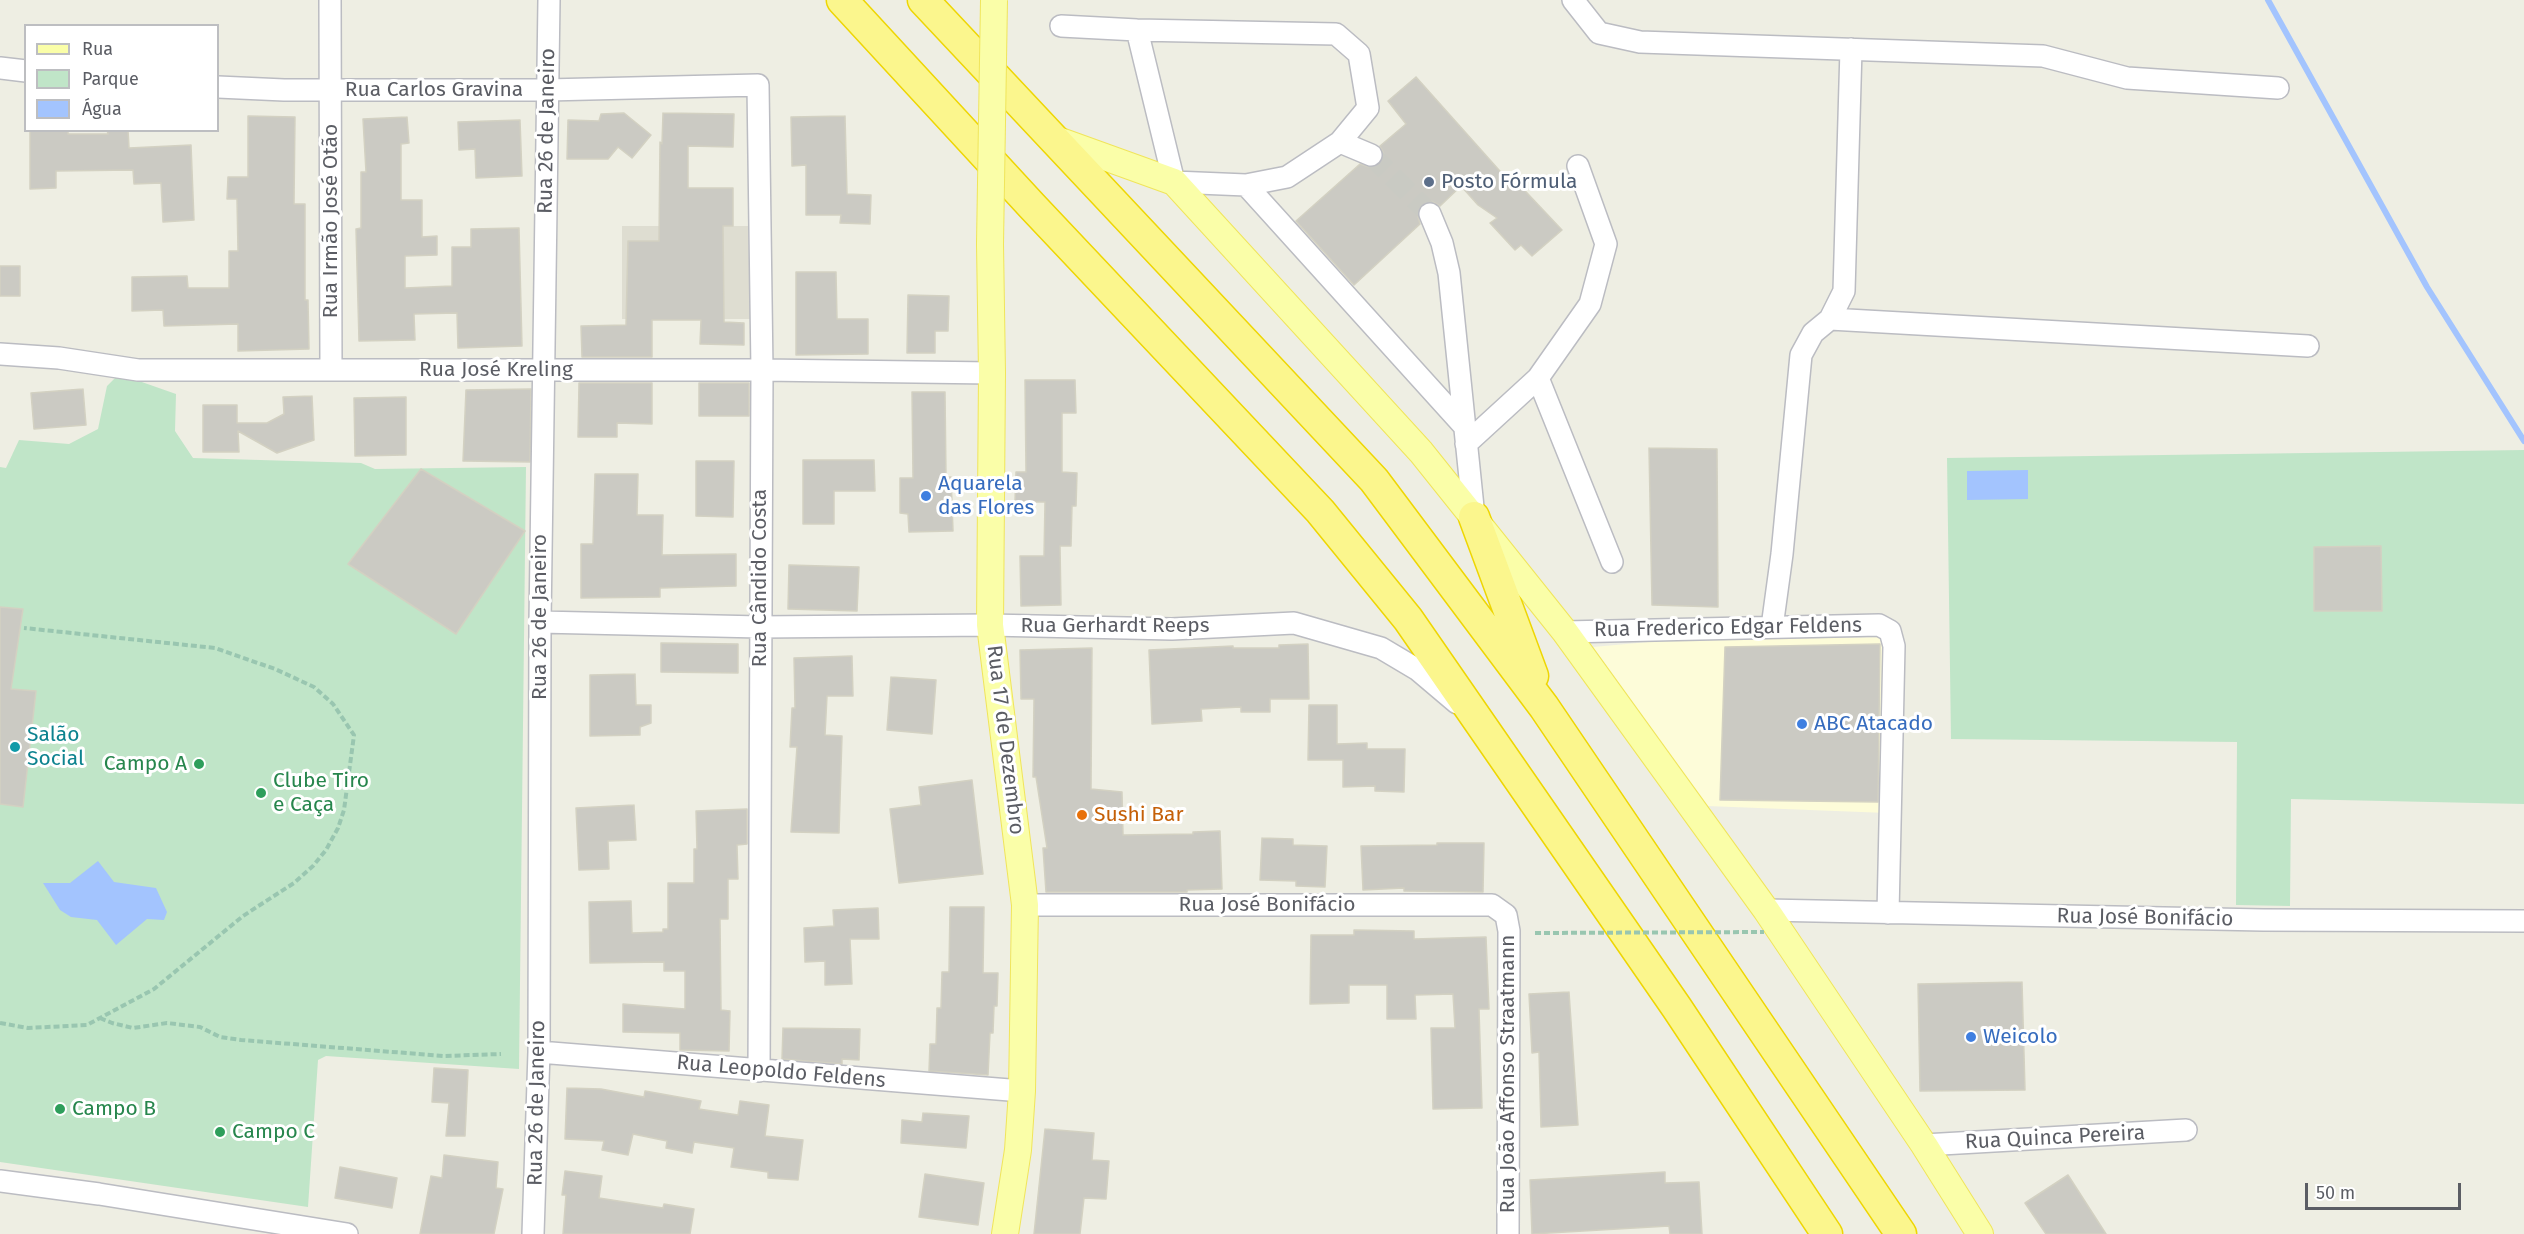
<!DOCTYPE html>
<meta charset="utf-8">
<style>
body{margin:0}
#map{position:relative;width:2524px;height:1234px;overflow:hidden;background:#eeeee3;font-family:"Fira Sans",sans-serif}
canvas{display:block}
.legend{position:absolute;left:24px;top:24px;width:195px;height:108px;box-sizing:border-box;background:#fff;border:2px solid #bdbec1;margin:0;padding:8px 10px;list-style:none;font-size:18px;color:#5b5d64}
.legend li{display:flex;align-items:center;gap:12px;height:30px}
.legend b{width:30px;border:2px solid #bdbec1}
.scale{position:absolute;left:2305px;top:1183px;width:156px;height:27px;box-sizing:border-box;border:3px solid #5b5d64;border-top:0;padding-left:8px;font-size:18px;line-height:21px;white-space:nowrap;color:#5b5d64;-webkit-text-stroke:4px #fff;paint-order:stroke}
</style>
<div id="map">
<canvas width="2524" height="1234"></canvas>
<ul class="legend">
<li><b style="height:8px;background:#fafea8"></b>Rua</li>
<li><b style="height:16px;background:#c0e5c8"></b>Parque</li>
<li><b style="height:16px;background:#a3c4fe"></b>Água</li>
</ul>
<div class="scale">50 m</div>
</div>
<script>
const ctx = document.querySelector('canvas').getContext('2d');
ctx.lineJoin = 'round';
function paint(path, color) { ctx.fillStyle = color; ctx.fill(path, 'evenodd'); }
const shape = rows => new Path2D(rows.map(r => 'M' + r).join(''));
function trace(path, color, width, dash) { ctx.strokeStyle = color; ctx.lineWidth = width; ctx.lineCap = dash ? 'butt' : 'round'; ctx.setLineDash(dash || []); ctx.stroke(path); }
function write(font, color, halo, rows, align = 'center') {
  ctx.font = font + ' "Fira Sans",sans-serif'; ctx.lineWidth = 6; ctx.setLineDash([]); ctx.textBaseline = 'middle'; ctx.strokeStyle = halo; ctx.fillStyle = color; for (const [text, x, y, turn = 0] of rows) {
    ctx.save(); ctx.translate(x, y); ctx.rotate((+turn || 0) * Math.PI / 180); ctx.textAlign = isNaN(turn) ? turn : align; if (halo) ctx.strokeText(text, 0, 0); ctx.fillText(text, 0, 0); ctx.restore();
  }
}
const commercial = shape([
 [1889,637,1887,813,1707,806,1593,647,1660,641]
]);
const education = shape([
 [622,226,756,226,755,319,622,319]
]);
const green = shape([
 [119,374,176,394,175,431,193,458,361,463,375,469,526,467,519,1069,326,1056,318,1060,308,1207,0,1162,0,467,6,468,19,440,69,444,98,429,107,386],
 [2524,450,2524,804,2291,799,2290,906,2236,905,2237,742,1951,739,1947,458]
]);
const water = shape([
 [2028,470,2028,499,1967,500,1967,471],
 [98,861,114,882,156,888,167,912,164,920,147,919,116,945,97,920,71,917,60,910,43,883,70,883]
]);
const stream = shape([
 [2268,0,2427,287,2524,441]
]);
const building = shape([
 [1416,77,1507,179,1512,177,1562,230,1532,256,1521,245,1515,250,1490,223,1497,218,1478,205,1461,186,1440,206,1431,201,1420,206,1417,213,1420,224,1354,285,1296,221,1360,164,1372,168,1379,165,1384,154,1380,146,1406,124,1388,101,1416,77],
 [624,113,651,135,632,158,618,147,608,159,567,159,568,120,599,121,601,114,624,113],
 [663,113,734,114,733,147,688,146,688,188,733,188,733,226,723,226,724,322,744,323,744,345,700,344,701,320,652,320,652,357,582,357,581,326,626,325,628,241,659,241,660,142,662,144,663,113],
 [248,116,295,117,294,204,305,204,305,300,308,300,309,349,238,351,238,324,164,326,163,310,132,311,132,277,187,276,188,288,229,288,229,251,238,251,237,199,227,199,228,177,248,177,248,116],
 [845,116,847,194,871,195,870,224,840,223,841,215,806,215,806,165,792,166,791,117,845,116],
 [407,117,409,143,401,144,401,200,422,200,422,237,437,236,437,255,405,256,405,288,452,286,452,247,471,247,471,229,519,228,522,346,458,348,457,313,414,314,415,340,359,341,356,229,361,228,361,172,366,172,363,119,407,117],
 [520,120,522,176,476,178,475,149,459,150,458,122,520,120],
 [30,130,68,130,68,134,108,134,107,130,128,130,129,148,191,145,194,220,163,222,161,183,134,184,133,170,56,171,56,188,30,189,30,130],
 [0,266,20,266,20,296,0,296,0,266],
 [796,272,836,272,837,319,868,319,868,354,796,355,796,272],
 [908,295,949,296,948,331,935,331,935,353,907,353,908,295],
 [1025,380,1075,380,1076,413,1062,413,1062,472,1077,473,1076,506,1072,506,1071,546,1060,546,1061,605,1021,606,1020,556,1044,556,1045,502,1015,502,1016,472,1026,472,1025,380],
 [579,383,652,383,652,424,617,423,617,437,578,437,579,383],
 [699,383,749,383,749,416,699,416,699,383],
 [83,389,86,425,34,429,31,393,83,389],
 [531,389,530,462,463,461,466,390,531,389],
 [912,392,945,392,946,477,951,477,953,531,909,532,908,514,900,513,900,478,913,478,912,392],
 [312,396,314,440,277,453,238,431,239,452,203,452,203,405,237,405,237,423,267,423,284,414,283,397,312,396],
 [406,397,406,455,355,456,354,398,406,397],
 [1649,448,1717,449,1718,607,1652,605,1649,448],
 [803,460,874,460,875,491,834,491,834,524,803,524,803,460],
 [696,461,734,461,733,517,696,516,696,461],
 [421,469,525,531,456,634,348,564,421,469],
 [595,474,638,474,637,515,663,515,662,555,736,554,736,586,660,588,660,597,581,598,581,544,593,544,595,474],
 [2381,546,2382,611,2314,611,2314,547,2381,546],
 [789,565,859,567,857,611,788,609,789,565],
 [0,607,23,609,11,689,36,691,23,807,0,804,0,607],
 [661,643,738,644,738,673,661,672,661,643],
 [1308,644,1309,699,1270,699,1270,712,1241,712,1241,707,1201,709,1202,721,1152,724,1149,650,1233,646,1233,648,1279,648,1279,645,1308,644],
 [1880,644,1878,802,1720,800,1725,647,1880,644],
 [1092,648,1091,789,1122,792,1123,835,1193,834,1193,832,1220,831,1222,889,1187,890,1187,892,1046,892,1043,848,1047,848,1036,777,1033,777,1034,699,1021,699,1020,650,1092,648],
 [852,656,853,696,827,696,825,735,842,736,839,833,791,832,797,747,790,747,792,708,795,708,794,658,852,656],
 [635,674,636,705,651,705,651,723,640,727,640,735,590,736,590,675,635,674],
 [891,677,936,680,932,734,887,730,891,677],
 [1309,705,1337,705,1337,744,1367,743,1367,749,1405,749,1404,792,1375,791,1375,786,1343,787,1343,760,1308,760,1309,705],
 [972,780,983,874,899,883,890,809,921,805,919,787,972,780],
 [634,805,636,840,608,841,609,869,579,870,576,808,634,805],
 [747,809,747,844,737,845,738,879,728,879,728,919,720,919,721,1010,730,1011,729,1051,680,1050,680,1033,623,1032,623,1004,685,1009,685,971,664,971,664,962,590,963,589,902,631,901,632,933,663,932,663,929,668,929,668,883,694,883,694,849,697,849,696,811,747,809],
 [1262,838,1293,839,1293,845,1327,846,1325,887,1296,886,1296,881,1260,880,1262,838],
 [1437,843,1484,843,1483,892,1404,891,1404,888,1363,890,1361,846,1437,845,1437,843],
 [950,907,984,907,983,973,998,973,997,1006,994,1006,993,1033,990,1033,988,1075,929,1071,930,1044,936,1044,937,1008,941,1008,942,972,949,972,950,907],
 [878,908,879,939,850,939,852,984,825,985,825,961,805,962,804,928,834,926,833,910,878,908],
 [1354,930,1414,931,1414,939,1486,937,1489,1009,1479,1009,1482,1108,1433,1109,1431,1028,1455,1028,1453,994,1415,995,1416,1019,1387,1019,1387,985,1349,985,1349,1003,1310,1004,1311,935,1354,935,1354,930],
 [2022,982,2025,1090,1920,1091,1918,984,2022,982],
 [1569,992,1578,1125,1541,1127,1539,1052,1532,1053,1529,994,1569,992],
 [783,1028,860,1029,859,1060,842,1059,842,1064,782,1059,783,1028],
 [434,1068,468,1070,465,1136,446,1136,449,1103,432,1102,434,1068],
 [567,1088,601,1089,644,1097,645,1091,701,1101,699,1109,738,1115,740,1101,769,1105,765,1136,803,1140,798,1180,768,1178,768,1172,731,1167,734,1148,694,1142,692,1153,666,1148,667,1141,633,1134,628,1155,602,1150,604,1141,565,1139,567,1088],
 [923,1113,969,1116,966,1148,901,1143,902,1120,922,1122,923,1113],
 [1045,1129,1094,1133,1092,1160,1109,1161,1106,1199,1084,1198,1080,1234,1034,1234,1045,1129],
 [444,1155,498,1162,496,1188,503,1189,494,1234,420,1234,431,1176,442,1178,444,1155],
 [340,1167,397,1178,392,1208,335,1198,340,1167],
 [565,1171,602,1176,599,1198,663,1208,664,1204,694,1209,690,1234,563,1234,566,1195,562,1195,565,1171],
 [1665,1172,1665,1183,1699,1182,1702,1234,1670,1234,1669,1226,1532,1234,1530,1180,1665,1172],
 [925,1174,984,1183,978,1225,919,1217,925,1174],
 [2068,1175,2106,1234,2046,1234,2025,1203,2068,1175]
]);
const minorTunnel = shape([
 [1371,155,1430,214]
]);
const path = shape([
 [100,1018,112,1023,133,1028,167,1023,200,1027,220,1037,241,1040,444,1056,501,1054],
 [0,1023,28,1028,87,1025,154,989,243,916,294,883,313,866,326,850,338,828,344,810,354,735,333,704,314,687,275,669,215,648,24,628]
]);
const minor = shape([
 [330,0,331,370],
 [1573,0,1599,33,1640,42,2043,56,2127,78,2278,88],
 [1061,26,1137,30,1336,34,1359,54,1368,108,1340,142,1287,177,1246,185,1174,182,1137,30],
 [0,68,26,71],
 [218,87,284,90,547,90,758,85,762,370,759,1071],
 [1340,142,1371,155],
 [1246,185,1464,426],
 [1430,214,1442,243,1449,273,1474,517],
 [1830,319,2308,346],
 [0,354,59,358,138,370,762,370,992,373],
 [1538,378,1612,562],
 [1466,444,1538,378,1590,304,1606,244,1578,166],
 [540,622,760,627,990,625,1172,629,1294,623,1381,648,1418,670,1457,703],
 [1772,627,1782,554,1801,355,1813,333,1830,319,1844,291,1851,49],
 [1565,632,1879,625,1890,631,1894,646,1888,913],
 [1025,905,1492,905,1506,915,1509,931,1508,1234],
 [1766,910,2263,920,2524,921],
 [539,1052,1022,1091],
 [1924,1145,2186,1130],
 [0,1181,99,1194,347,1234],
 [533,1234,539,1052,540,622,549,0]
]);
const major = shape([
 [1052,138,1174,182,1421,452,1565,632,1766,910,1924,1145,1980,1234],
 [990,244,992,373,990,625,1025,905,1022,1091,1018,1150,1005,1234]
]);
const highway = shape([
 [842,0,1032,206,1320,511,1408,619,1677,1008,1827,1234],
 [923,0,1374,480,1544,707,1901,1234],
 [1474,517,1533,676]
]);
const pathBridge = shape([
 [1535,933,1764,932]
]);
const majorBridge = shape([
 [990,244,994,0]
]);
const markers = [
 [1429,182,6,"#5c6f8a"],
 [926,496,6,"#3f7fe0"],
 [1802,724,6,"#3f7fe0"],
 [15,747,6,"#0f9aa8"],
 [199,764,6,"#2e9e5b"],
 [261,793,6,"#2e9e5b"],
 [1082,815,6,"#e8710a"],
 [1971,1037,6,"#3f7fe0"],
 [60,1109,6,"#2e9e5b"],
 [220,1132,6,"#2e9e5b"]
];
const streetNames = [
 ["Rua Carlos Gravina",434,90],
 ["Rua 26 de Janeiro",547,131,-89],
 ["Rua Irmão José Otão",331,221,-90],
 ["Rua José Kreling",496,370],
 ["Rua Cândido Costa",760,578,-90],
 ["Rua 26 de Janeiro",540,617,-90],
 ["Rua Gerhardt Reeps",1115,626],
 ["Rua Frederico Edgar Feldens",1728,628,-1],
 ["Rua 17 de Dezembro",1005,740,83],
 ["Rua José Bonifácio",1267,905],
 ["Rua José Bonifácio",2145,918,1],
 ["Rua Leopoldo Feldens",781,1072,5],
 ["Rua João Affonso Straatmann",1508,1074,-90],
 ["Rua 26 de Janeiro",537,1103,-89],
 ["Rua Quinca Pereira",2055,1138,-3]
];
const serviceNames = [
 ["Posto Fórmula",1441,182]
];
const shopNames = [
 ["Aquarela",938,484],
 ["das Flores",938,508],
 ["ABC Atacado",1814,724],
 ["Weicolo",1983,1037]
];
const cultureNames = [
 ["Salão",27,735],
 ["Social",27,759]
];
const leisureNames = [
 ["Campo A",187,764,"right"],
 ["Clube Tiro",273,781],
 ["e Caça",273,805],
 ["Campo B",72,1109],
 ["Campo C",232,1132]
];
const foodNames = [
 ["Sushi Bar",1094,815]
];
paint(commercial, '#fdfcd9');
paint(education, '#deddd1');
paint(green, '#c0e5c8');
paint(water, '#a3c4fe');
trace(stream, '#a3c4fe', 6);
paint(building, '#cbcac3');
trace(building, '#d3d1c2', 1.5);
trace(minorTunnel, '#c9cac3', 21, [21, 10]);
trace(minor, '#bbbcc2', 24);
trace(major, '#f0e55b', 28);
trace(highway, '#eed603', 33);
trace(path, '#99c6b0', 4, [6, 3]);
trace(minor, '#fff', 21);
trace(major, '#fafea8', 26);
trace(highway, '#fbf68d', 30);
trace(majorBridge, '#f0e55b', 28, []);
trace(pathBridge, '#99c6b0', 4, [6, 3]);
trace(majorBridge, '#fafea8', 26);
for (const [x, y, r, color] of markers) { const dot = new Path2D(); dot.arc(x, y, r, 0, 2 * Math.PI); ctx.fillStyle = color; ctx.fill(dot); trace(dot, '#fff', 2); }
write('21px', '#5b5d64', '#fff', streetNames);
write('21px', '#4e5e75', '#fff', serviceNames, 'left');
write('21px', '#366cbe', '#fff', shopNames, 'left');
write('21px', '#0d838f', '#fff', cultureNames, 'left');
write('21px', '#27864d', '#fff', leisureNames, 'left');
write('21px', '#c56008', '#fff', foodNames, 'left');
</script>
